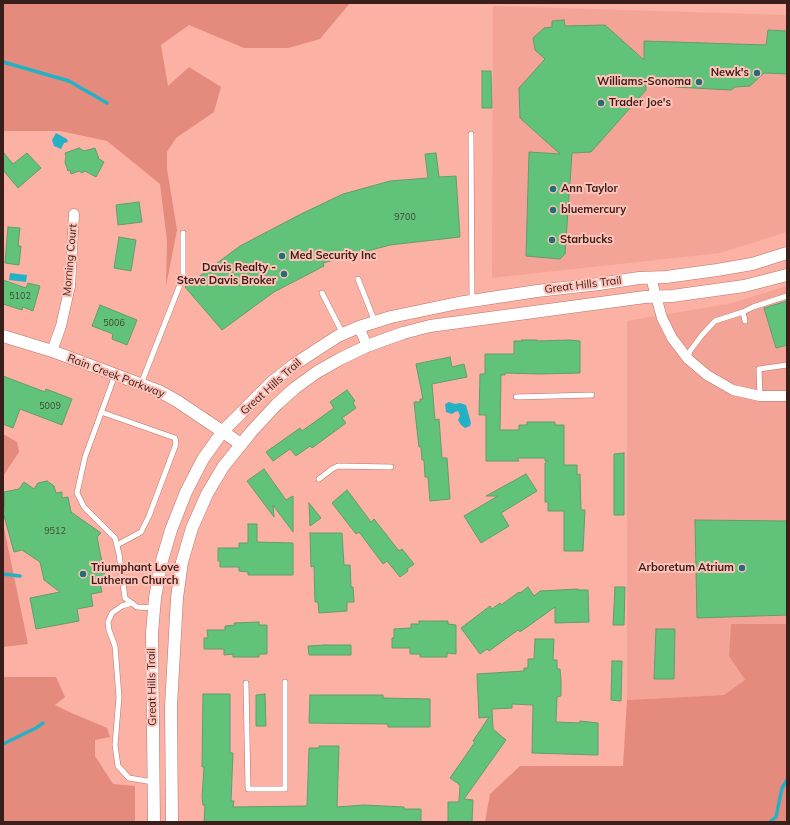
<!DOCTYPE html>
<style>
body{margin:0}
#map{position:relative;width:790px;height:825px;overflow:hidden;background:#fbb1a4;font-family:Mulish,sans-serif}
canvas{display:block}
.frame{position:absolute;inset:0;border:4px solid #3a1e1a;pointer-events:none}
</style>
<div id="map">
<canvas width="790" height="825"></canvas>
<div class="frame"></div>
</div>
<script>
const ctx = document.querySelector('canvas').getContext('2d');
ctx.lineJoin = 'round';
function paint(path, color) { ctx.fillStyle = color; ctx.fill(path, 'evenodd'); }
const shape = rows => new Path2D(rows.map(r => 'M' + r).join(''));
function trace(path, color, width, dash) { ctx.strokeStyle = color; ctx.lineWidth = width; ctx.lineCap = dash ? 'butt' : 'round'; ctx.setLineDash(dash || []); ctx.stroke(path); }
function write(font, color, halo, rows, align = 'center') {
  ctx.font = font + ' Mulish,sans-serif'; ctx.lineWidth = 4; ctx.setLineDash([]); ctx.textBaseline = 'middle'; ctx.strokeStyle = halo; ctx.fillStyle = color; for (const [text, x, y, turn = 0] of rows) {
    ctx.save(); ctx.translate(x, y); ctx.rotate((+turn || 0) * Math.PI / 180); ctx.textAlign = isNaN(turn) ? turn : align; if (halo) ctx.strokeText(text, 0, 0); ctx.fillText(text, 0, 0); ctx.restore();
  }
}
const built = shape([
 [493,6,787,15,787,232,720,253,492,278],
 [787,286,787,624,732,625,729,656,745,680,724,695,627,700,627,321,728,304]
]);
const green = shape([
 [3,3,350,3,320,39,288,48,244,48,189,25,161,45,168,86,189,67,221,87,214,112,176,138,167,152,167,169,177,230,166,286,167,241,160,184,107,141,60,131,3,131],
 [3,434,17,442,19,452,3,476],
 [3,523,28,644,3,647],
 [731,624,787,624,787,822,485,822,490,794,520,766,623,766,627,700,724,695,745,680,729,656],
 [3,677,56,677,65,697,55,705,67,711,107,728,110,737,95,740,95,756,113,784,135,786,135,822,3,822]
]);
const water = shape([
 [56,133,67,139,68,142,64,143,61,149,54,146,52,140],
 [10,273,27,275,26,282,9,280],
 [449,402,455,404,460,403,466,405,471,423,470,426,465,428,461,425,458,420,460,416,458,411,455,412,452,414,446,412,445,404]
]);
const stream = shape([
 [3,62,69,81,107,103],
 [3,574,20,576],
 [3,744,36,728,43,723],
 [770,822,776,817,782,788,787,780]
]);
const building = shape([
 [564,20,565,26,605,25,644,60,644,41,766,45,768,30,787,31,787,74,764,73,750,86,735,87,731,90,675,87,670,82,645,82,646,90,591,152,572,153,565,254,560,259,526,256,529,152,560,154,520,118,519,88,545,59,535,50,533,38,544,28,552,27,552,21,564,20],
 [482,71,491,71,492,108,482,108,482,71],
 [79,148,84,151,95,148,99,159,104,162,96,177,85,171,82,173,79,171,71,174,70,170,68,171,65,162,66,156,65,153,79,148],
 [3,152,13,164,27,153,41,168,18,188,3,170,3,152],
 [436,153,439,177,456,176,460,237,390,245,323,263,324,266,274,292,222,330,185,287,240,246,301,214,343,194,390,181,428,178,425,154,436,153],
 [139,202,142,222,118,225,116,205,139,202],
 [8,227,20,228,18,246,21,246,19,265,5,263,8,227],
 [119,237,136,240,131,271,114,268,119,237],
 [3,280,26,288,28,283,40,286,33,311,23,307,22,310,3,304,3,280],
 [787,301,787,345,776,348,764,308,787,301],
 [100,305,137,320,127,345,112,339,113,334,92,326,100,305],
 [522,340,537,340,537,341,570,340,580,341,580,373,539,374,505,373,505,375,501,375,500,430,519,430,519,425,527,425,527,422,555,422,555,425,564,425,564,465,577,465,577,475,580,474,581,510,585,510,583,551,564,551,564,511,548,511,548,502,545,502,545,463,548,461,545,461,545,458,517,458,519,461,486,461,486,415,479,415,480,374,485,374,485,354,514,354,514,341,523,341,522,340],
 [450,357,452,367,464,364,467,377,432,384,435,420,439,419,442,458,447,458,450,499,430,501,428,477,425,477,424,460,422,460,421,447,419,447,416,421,414,402,420,402,420,399,423,399,416,364,450,357],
 [3,376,45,392,46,389,72,399,62,425,20,409,13,428,3,424,3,376],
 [347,390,355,401,353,403,356,408,342,418,346,423,312,448,310,446,296,456,290,449,273,461,266,452,300,428,302,431,334,408,330,402,347,390],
 [624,453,624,515,614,515,614,454,624,453],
 [264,469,286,500,293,496,293,532,273,505,274,517,247,481,264,469],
 [526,474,537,491,501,513,509,526,481,543,464,516,498,496,486,496,526,474],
 [47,481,54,486,56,493,62,492,62,498,68,497,71,512,101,533,97,537,106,582,100,583,102,592,91,594,93,606,77,609,79,621,36,629,30,598,60,592,44,580,40,562,22,550,14,552,3,512,5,510,4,492,19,489,24,482,34,489,38,483,47,481],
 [347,490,371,522,374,519,399,551,402,549,414,564,407,569,408,571,400,577,387,561,383,564,359,532,356,534,332,503,347,490],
 [309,503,321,518,310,526,309,503],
 [695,520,787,521,787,615,697,618,695,520],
 [248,524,257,524,257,542,293,543,293,575,248,575,248,572,239,571,239,567,220,567,220,561,218,561,218,548,239,548,239,543,248,543,248,524],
 [310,533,342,533,344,565,350,565,351,587,353,587,354,602,347,602,347,611,319,613,318,602,315,602,314,566,311,567,310,533],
 [528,587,534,596,540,591,578,589,578,590,588,590,589,622,555,623,555,607,520,632,518,630,489,651,487,649,480,654,461,628,490,606,492,609,500,603,501,605,519,592,520,593,528,587],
 [615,587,625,587,624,625,613,625,615,587],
 [419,621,448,621,448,624,456,625,456,654,447,653,447,657,420,657,420,654,410,654,410,648,392,648,392,638,394,638,394,629,411,628,411,624,419,624,419,621],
 [259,622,259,625,267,625,267,654,259,654,259,657,233,657,233,654,224,655,224,649,204,649,204,638,208,638,207,630,225,630,225,626,235,625,234,623,259,622],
 [656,629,675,629,674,679,654,679,656,629],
 [535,639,554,639,553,660,557,660,557,669,560,669,561,681,561,696,557,697,556,722,580,723,580,721,598,723,598,755,532,753,533,705,512,704,512,708,492,709,493,729,506,740,464,799,473,800,472,822,448,822,448,802,459,802,460,785,450,778,475,742,473,741,489,717,479,718,477,674,524,671,524,668,528,668,528,659,534,659,535,639],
 [325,645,351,645,351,655,309,655,308,646,325,645],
 [612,661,622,661,621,701,611,700,612,661],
 [203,694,230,694,230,753,233,753,231,801,234,801,233,807,307,806,309,748,319,748,319,746,339,746,337,807,364,805,404,807,404,809,421,809,421,822,204,822,205,805,203,805,202,797,204,767,202,767,203,694],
 [265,694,266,726,256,726,256,695,265,694],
 [310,695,383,695,383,698,430,699,430,727,388,727,388,724,309,723,310,695]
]);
const service = shape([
 [471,134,472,301],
 [358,279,375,322],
 [322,293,343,334],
 [743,312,745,321],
 [688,358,690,351,702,335,715,321,743,312,753,307,787,296],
 [115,375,85,457,77,493,84,507,115,538,119,554,125,598,137,607,154,608],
 [141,384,183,277,183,233],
 [760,396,759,369,787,365],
 [516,397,592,395],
 [101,412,175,438,176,444,149,516,141,532,117,545],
 [319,479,332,469,338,466,391,467],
 [132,603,122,606,112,613,108,622,109,630,115,646,119,697,115,745,118,766,129,778,153,782],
 [246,683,248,789,285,789,285,682]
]);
const minor = shape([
 [651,278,662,318,672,338,688,359,707,375,733,390,760,396,787,396],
 [359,327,367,346],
 [52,351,61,326,70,286,74,214]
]);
const tertiary = shape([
 [3,336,52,351,159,391,177,401,241,444],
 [154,822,152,633,155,598,161,564,171,530,186,492,203,459,223,431,272,382,295,364,338,336,359,327,391,317,458,303,537,291,599,284,639,278,666,277,717,270,752,264,787,253],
 [172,822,171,706,177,598,182,562,192,528,207,494,223,467,251,432,277,404,295,388,317,372,340,359,367,346,403,333,430,326,645,297,672,296,744,286,787,275]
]);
const markers = [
 [757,73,4,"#246d78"],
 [699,82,4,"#246d78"],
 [601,103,4,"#246d78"],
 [553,189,4,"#246d78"],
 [553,210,4,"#246d78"],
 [552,240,4,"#246d78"],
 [282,256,4,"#246d78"],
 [284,274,4,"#246d78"],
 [742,568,4,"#246d78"],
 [83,574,4,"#246d78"]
];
const numberNames = [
 ["9700",405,217],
 ["5102",20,296],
 ["5006",114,323],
 ["5009",50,406],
 ["9512",55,531]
];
const poiNames = [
 ["Newk's",749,73,"right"],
 ["Williams-Sonoma",691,82,"right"],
 ["Trader Joe's",609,103],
 ["Ann Taylor",561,189],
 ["bluemercury",561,210],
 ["Starbucks",560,240],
 ["Med Security Inc",290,256],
 ["Davis Realty -",276,268,"right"],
 ["Steve Davis Broker",276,281,"right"],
 ["Triumphant Love",91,568],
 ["Lutheran Church",91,581],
 ["Arboretum Atrium",734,568,"right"]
];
const streetNames = [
 ["Morning Court",70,260,-85],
 ["Great Hills Trail",583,285,-7],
 ["Rain Creek Parkway",116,376,21],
 ["Great Hills Trail",271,387,-42],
 ["Great Hills Trail",152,687,-91]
];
paint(built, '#f4a496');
paint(green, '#e58b7d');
paint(water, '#25b1c5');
trace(stream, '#25b1c5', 3.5);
paint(building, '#60c379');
trace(building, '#649c6f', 1);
trace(service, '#ba756a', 6);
trace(minor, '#ba756a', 11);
trace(tertiary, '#ba756a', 13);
trace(service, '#fff', 5);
trace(minor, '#fff', 10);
trace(tertiary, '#fff', 12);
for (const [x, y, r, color] of markers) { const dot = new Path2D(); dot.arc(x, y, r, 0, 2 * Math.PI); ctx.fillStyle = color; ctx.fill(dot); trace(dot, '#ffc2b8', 1.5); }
write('9px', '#444732', null, numberNames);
write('bold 11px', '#3a1e1a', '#ffc2b8', poiNames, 'left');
write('11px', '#3a1e1a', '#ffc2b8', streetNames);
</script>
